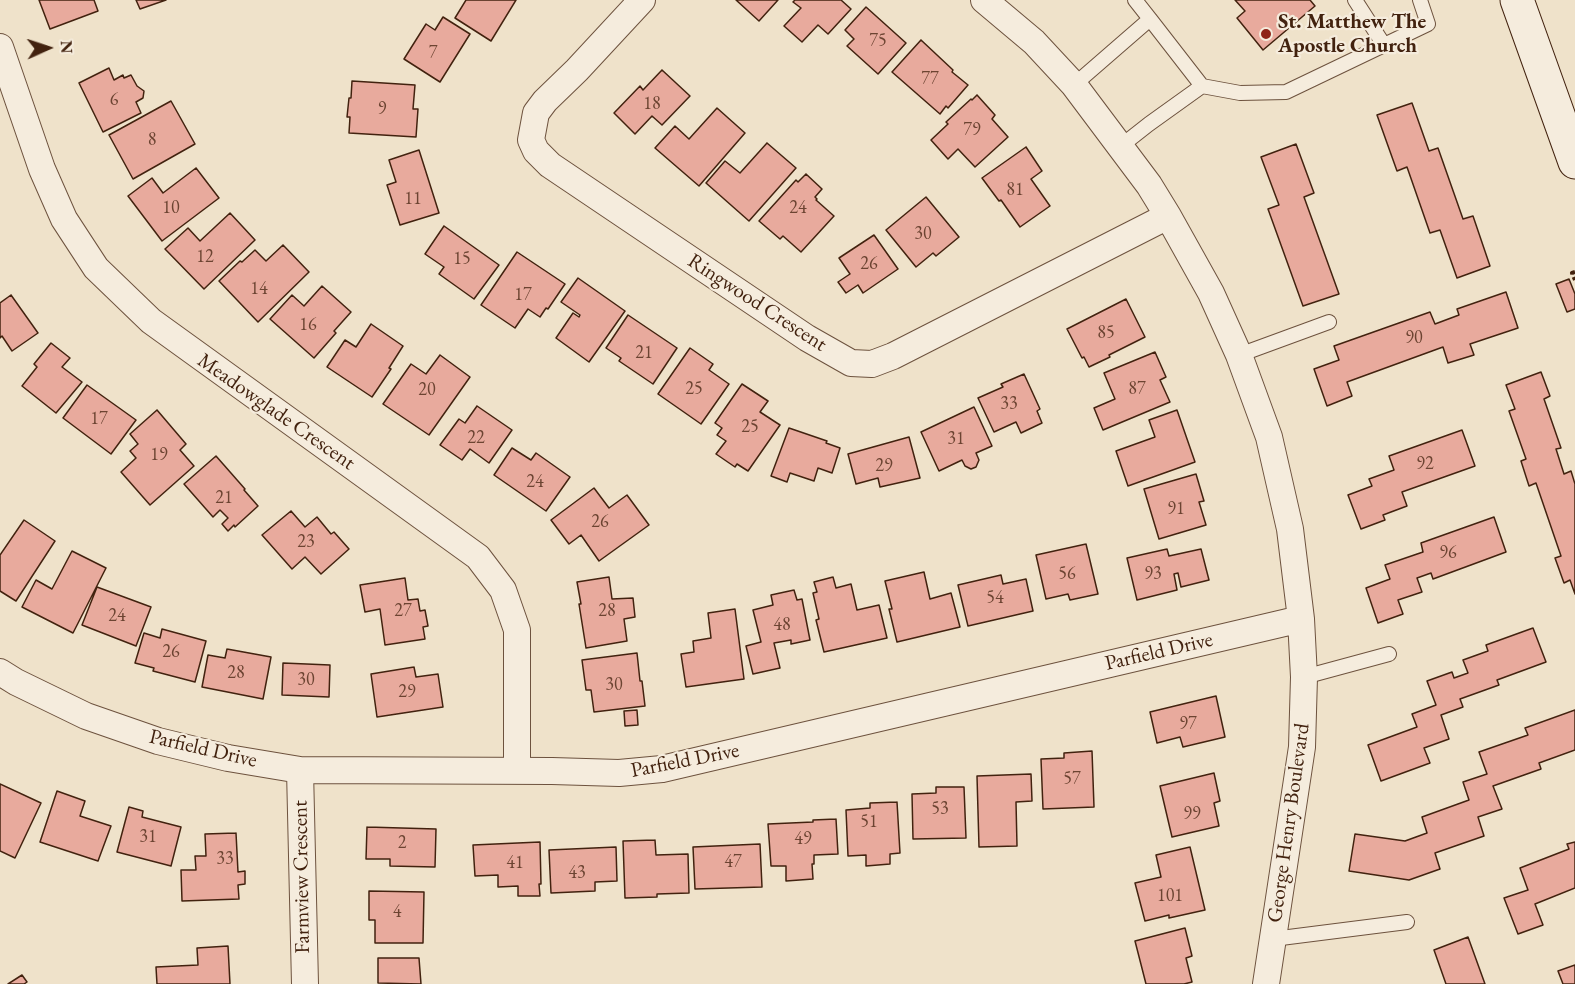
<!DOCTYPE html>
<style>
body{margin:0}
#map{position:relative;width:1575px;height:984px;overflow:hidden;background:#efe2ca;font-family:"EB Garamond",serif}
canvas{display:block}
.north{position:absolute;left:18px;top:18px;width:60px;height:60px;-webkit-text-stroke:4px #f5ecdd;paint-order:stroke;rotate:87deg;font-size:16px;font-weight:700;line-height:24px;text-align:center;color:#42220f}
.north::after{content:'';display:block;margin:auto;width:21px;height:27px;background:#42220f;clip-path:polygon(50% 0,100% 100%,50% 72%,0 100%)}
</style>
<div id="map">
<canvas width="1575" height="984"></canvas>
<div class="north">N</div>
</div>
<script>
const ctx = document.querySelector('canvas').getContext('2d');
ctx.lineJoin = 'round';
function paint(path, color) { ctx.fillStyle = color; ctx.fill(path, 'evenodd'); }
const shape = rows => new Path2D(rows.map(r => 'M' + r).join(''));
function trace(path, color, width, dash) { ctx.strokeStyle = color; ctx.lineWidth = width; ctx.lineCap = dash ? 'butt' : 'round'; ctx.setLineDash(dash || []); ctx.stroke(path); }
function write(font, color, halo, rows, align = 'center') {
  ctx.font = font + ' "EB Garamond",serif'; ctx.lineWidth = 4.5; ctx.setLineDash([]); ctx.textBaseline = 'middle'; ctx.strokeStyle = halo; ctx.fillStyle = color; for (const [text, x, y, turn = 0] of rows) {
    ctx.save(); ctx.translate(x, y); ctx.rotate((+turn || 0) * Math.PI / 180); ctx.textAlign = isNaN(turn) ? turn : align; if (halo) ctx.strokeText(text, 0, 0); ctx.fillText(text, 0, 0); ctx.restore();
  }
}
const building = shape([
 [39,0,94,0,98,11,50,29,39,0],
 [136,0,166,0,140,9,136,0],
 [466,0,516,0,491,41,455,18,466,0],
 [736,0,778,0,759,21,736,0],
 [795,0,841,0,851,9,828,34,818,25,802,42,784,26,801,8,793,2,795,0],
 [1235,0,1310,0,1315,6,1263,50,1237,18,1245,11,1235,0],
 [866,7,906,43,878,74,847,46,854,39,845,30,866,7],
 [443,17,470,34,440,82,404,59,426,24,435,30,443,17],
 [921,40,953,70,952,72,968,85,948,108,946,106,940,114,892,72,921,40],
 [109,68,114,80,123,75,124,78,131,75,137,86,144,91,143,98,136,102,141,113,103,132,79,83,109,68],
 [662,70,690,96,662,125,652,116,635,134,614,113,640,86,643,90,662,70],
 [352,81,415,85,413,109,418,109,416,137,349,133,350,117,347,117,349,98,351,98,352,81],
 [977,95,995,115,992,119,1008,137,975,167,958,149,948,159,931,140,948,124,946,122,971,99,972,100,977,95],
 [171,101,195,144,133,179,109,135,171,101],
 [1412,103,1429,151,1438,148,1463,219,1473,216,1490,266,1457,278,1440,230,1430,233,1407,167,1397,171,1377,115,1412,103],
 [717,108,745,133,699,186,655,148,675,126,689,139,717,108],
 [767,143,796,168,749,221,706,183,725,161,740,173,767,143],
 [1296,144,1314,193,1304,197,1339,294,1303,306,1268,209,1279,205,1261,157,1296,144],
 [1026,147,1042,171,1031,179,1050,206,1020,227,1001,200,999,201,982,178,1026,147],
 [419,150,439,213,400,225,387,185,396,182,389,160,419,150],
 [196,168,219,198,162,241,128,196,152,178,163,193,196,168],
 [806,174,822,189,815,197,817,199,816,200,834,216,801,252,783,236,780,239,759,221,796,180,798,182,806,174],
 [926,197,959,237,936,256,933,253,916,267,886,230,926,197],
 [230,213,255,240,204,289,165,249,188,228,200,241,230,213],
 [444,226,499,265,474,299,439,274,444,267,425,254,444,226],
 [874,235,898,269,863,293,858,285,846,293,838,282,850,274,839,258,874,235],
 [283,245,309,272,258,322,219,281,240,261,242,262,255,250,266,261,283,245],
 [517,252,565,284,548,309,546,308,540,317,528,309,515,328,481,305,517,252],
 [578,278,625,311,589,362,556,338,573,313,579,317,580,315,561,302,578,278],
 [1569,279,1575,294,1575,309,1567,312,1556,284,1569,279],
 [322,286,351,312,334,331,336,333,314,358,270,319,292,295,304,306,322,286],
 [1506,292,1518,328,1470,344,1474,355,1448,363,1443,347,1347,382,1352,396,1327,406,1314,369,1339,360,1334,346,1430,312,1435,324,1459,315,1457,309,1506,292],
 [11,295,38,333,12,351,2,336,0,338,0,303,11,295],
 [1126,299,1145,337,1109,355,1110,357,1089,367,1084,357,1082,358,1067,329,1126,299],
 [628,315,677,348,653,384,619,361,621,358,606,348,628,315],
 [371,324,403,346,389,368,391,369,372,397,327,367,345,340,356,347,371,324],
 [51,343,70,358,62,367,82,382,56,413,22,386,37,367,34,364,51,343],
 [690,348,713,364,709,370,729,384,701,424,658,394,690,348],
 [1155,352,1166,377,1160,380,1170,402,1103,430,1094,408,1115,399,1104,373,1155,352],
 [440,355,470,377,429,435,383,404,411,364,426,374,440,355],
 [1541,372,1550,396,1544,399,1561,448,1556,449,1564,474,1571,471,1575,484,1575,594,1570,580,1564,583,1555,558,1561,556,1536,483,1529,486,1521,461,1526,459,1509,411,1515,409,1506,385,1541,372],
 [1024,374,1040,409,1037,411,1042,423,1021,433,1016,422,994,432,978,398,1003,387,1001,384,1024,374],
 [742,384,768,401,760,412,780,425,748,471,737,464,735,467,716,454,726,441,717,435,722,428,715,423,742,384],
 [87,385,136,420,111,454,63,418,87,385],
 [477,406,512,430,489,463,470,449,462,460,440,445,459,419,465,423,477,406],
 [974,407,992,446,976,453,979,460,976,467,971,469,965,466,962,460,939,471,921,432,974,407],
 [157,410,186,444,180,450,194,466,150,505,121,472,136,458,130,451,138,444,130,434,157,410],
 [1177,410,1195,462,1128,486,1116,451,1155,437,1149,420,1177,410],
 [789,428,827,441,826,443,840,448,832,473,818,468,814,481,790,473,787,482,771,476,789,428],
 [1462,430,1475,466,1402,492,1407,506,1383,515,1385,520,1361,529,1348,495,1372,486,1369,479,1394,470,1389,456,1462,430],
 [909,437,920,478,880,487,878,478,856,484,848,454,909,437],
 [512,448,531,460,536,453,570,477,546,511,494,475,512,448],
 [216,456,245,489,244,490,258,506,235,527,234,525,228,531,222,524,228,518,220,510,213,517,184,484,216,456],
 [1196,474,1204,501,1199,502,1206,525,1159,539,1144,489,1196,474],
 [594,488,609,508,627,495,649,525,599,561,581,535,569,544,551,520,594,488],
 [291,511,305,527,317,517,331,534,334,532,349,549,321,574,305,557,292,569,262,535,291,511],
 [1494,517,1506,552,1433,579,1431,573,1417,578,1422,592,1398,600,1403,614,1378,623,1366,588,1390,579,1385,565,1423,552,1421,543,1494,517],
 [24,520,55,541,16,601,0,591,0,555,24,520],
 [1086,544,1098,594,1070,600,1068,594,1046,599,1036,555,1086,544],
 [1167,549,1169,556,1201,549,1209,580,1181,587,1178,573,1174,574,1177,590,1137,600,1127,558,1167,549],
 [72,551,106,568,73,633,22,607,36,580,52,589,72,551],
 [924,572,930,599,951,593,960,627,897,642,889,609,892,609,885,581,924,572],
 [1001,575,1003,584,1026,579,1033,611,968,626,958,585,1001,575],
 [609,577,612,599,633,598,635,617,624,619,627,641,586,648,579,604,581,604,577,582,609,577],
 [833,577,836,588,851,584,857,610,879,605,887,638,824,652,816,620,819,619,813,593,817,592,814,582,833,577],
 [405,578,408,600,418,599,420,611,425,610,428,626,423,627,425,639,385,645,380,609,365,612,360,585,405,578],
 [97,587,151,607,136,646,82,625,97,587],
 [794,590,797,600,802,599,810,640,791,644,791,640,774,643,780,668,753,674,746,646,761,642,753,610,773,605,771,595,794,590],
 [735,609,744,679,686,687,681,654,694,652,693,641,711,638,708,613,735,609],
 [1533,628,1546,662,1497,680,1499,685,1460,699,1463,707,1441,715,1449,739,1424,748,1430,763,1381,781,1368,745,1417,727,1412,714,1436,705,1427,681,1452,672,1454,678,1468,673,1463,660,1488,651,1486,645,1533,628],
 [162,629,206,641,195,682,153,671,154,668,135,663,144,633,160,638,162,629],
 [227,649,271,657,263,699,202,687,208,655,225,658,227,649],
 [637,653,640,681,642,681,645,706,594,712,591,690,586,690,582,660,637,653],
 [283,663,330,665,329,697,282,695,283,663],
 [414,667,416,677,438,674,443,707,377,717,371,674,414,667],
 [1216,696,1225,737,1183,747,1180,737,1157,743,1150,712,1216,696],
 [637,710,638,725,625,726,624,711,637,710],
 [1575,710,1575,750,1539,763,1541,769,1493,786,1502,809,1478,817,1484,836,1435,853,1440,869,1409,880,1349,871,1355,834,1405,841,1427,833,1422,817,1469,800,1463,782,1487,774,1479,752,1528,735,1525,728,1575,710],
 [1092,751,1094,807,1043,809,1041,759,1064,758,1064,753,1092,751],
 [1214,773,1220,801,1214,803,1219,826,1172,837,1160,786,1214,773],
 [1031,774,1032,801,1016,802,1017,846,979,847,977,776,1031,774],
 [0,784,41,803,15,858,0,851,0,784],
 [936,787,964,787,966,838,913,839,912,794,936,793,936,787],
 [57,791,85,801,80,816,111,826,98,861,40,842,57,791],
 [897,802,900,853,890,854,890,864,866,866,866,855,848,856,846,810,870,808,870,803,897,802],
 [129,807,143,811,142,817,181,827,171,866,117,852,129,807],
 [836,819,838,854,814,855,814,864,812,864,813,879,786,881,786,866,771,866,768,824,813,822,813,820,836,819],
 [367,827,436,829,435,867,390,866,390,859,366,859,367,827],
 [236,833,238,872,245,871,245,884,238,885,239,899,182,901,181,870,196,870,195,856,206,856,205,834,236,833],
 [655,840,656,855,688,854,689,893,657,894,657,897,625,898,623,841,655,840],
 [540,842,541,884,539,884,540,896,518,896,518,886,498,887,498,875,475,876,473,845,540,842],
 [1575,842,1575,888,1535,904,1543,925,1518,934,1504,898,1528,890,1520,868,1569,849,1567,844,1575,842],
 [760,844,762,887,695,889,693,847,760,844],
 [616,847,617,881,595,882,595,891,551,893,549,850,616,847],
 [1190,847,1205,910,1169,918,1169,915,1145,921,1135,883,1161,877,1156,855,1190,847],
 [369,891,424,892,423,943,375,943,375,920,369,920,369,891],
 [1185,928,1192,956,1186,958,1192,982,1184,984,1146,984,1135,941,1185,928],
 [1468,937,1485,984,1446,984,1434,950,1468,937],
 [228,946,230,984,157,984,156,967,198,965,197,948,228,946],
 [378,958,419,958,421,984,378,983,378,958],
 [1575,965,1575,984,1563,984,1558,971,1575,965],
 [22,975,27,982,24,984,8,984,22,975]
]);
const path = shape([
 [1575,272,1572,273,1575,280]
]);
const service = shape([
 [1135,0,1150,19],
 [1355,0,1384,45],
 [1074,85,1150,19,1202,86],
 [1121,146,1149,124,1202,86,1240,93,1286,92,1428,24,1420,0],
 [1239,355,1329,322],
 [1304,677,1389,654],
 [1273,939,1407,922]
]);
const minor = shape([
 [642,0,577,70,545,101,536,113,531,140,536,151,550,165,807,338,851,363,872,364,893,356,1168,216],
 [984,0,1034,42,1074,85,1149,185,1168,216,1211,293,1239,355,1269,437,1290,529,1301,619,1304,677,1302,747,1266,984],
 [0,47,42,169,64,219,96,268,151,321,478,557,503,590,517,630,517,771],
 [0,672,16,682,86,716,158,741,228,758,300,770,552,771,619,773,662,769,1301,619],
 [300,770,305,984]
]);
const secondary = shape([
 [1517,0,1575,162]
]);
const markers = [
 [1266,34,6,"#8f2418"]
];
const numberNames = [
 ["75",878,41],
 ["7",433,53],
 ["77",930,79],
 ["6",114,100],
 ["18",652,104],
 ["9",382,109],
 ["79",972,130],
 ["8",152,140],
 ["81",1015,190],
 ["11",413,199],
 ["10",171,208],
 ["24",798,208],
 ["30",923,234],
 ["12",205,257],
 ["15",462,259],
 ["26",869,264],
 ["14",259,289],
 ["17",523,295],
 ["16",308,325],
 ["85",1106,333],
 ["90",1414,338],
 ["21",644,353],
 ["25",694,389],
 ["87",1137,389],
 ["20",427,390],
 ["33",1009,404],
 ["17",99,419],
 ["25",750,427],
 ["22",476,438],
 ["31",956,439],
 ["19",159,455],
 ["92",1425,464],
 ["29",884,466],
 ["24",535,482],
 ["21",224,498],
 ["91",1176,509],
 ["26",600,522],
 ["23",306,542],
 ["96",1448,553],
 ["56",1067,574],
 ["93",1153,574],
 ["54",995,598],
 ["27",403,611],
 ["28",607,611],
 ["24",117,616],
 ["48",782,625],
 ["26",171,652],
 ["28",236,673],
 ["30",306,680],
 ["30",614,685],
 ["29",407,692],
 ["97",1188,724],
 ["57",1072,779],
 ["53",940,809],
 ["99",1192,814],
 ["51",869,822],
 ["31",148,837],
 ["49",803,839],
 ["2",402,843],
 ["33",225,859],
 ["47",733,862],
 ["41",515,863],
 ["43",577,873],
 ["101",1170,896],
 ["4",397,912]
];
const poiNames = [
 ["St. Matthew The",1278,22],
 ["Apostle Church",1278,46]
];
const streetNames = [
 ["Ringwood Crescent",757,303,33],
 ["Meadowglade Crescent",276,412,35],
 ["Parfield Drive",1159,652,-13],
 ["Parfield Drive",203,749,13],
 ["Parfield Drive",685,761,-11],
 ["George Henry Boulevard",1289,823,-82],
 ["Farmview Crescent",302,877,-91]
];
paint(building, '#e8aa9d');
trace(building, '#42220f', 1.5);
trace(service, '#6d523e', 16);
trace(minor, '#6d523e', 28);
trace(secondary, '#42220f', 35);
trace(path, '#42220f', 4, [4.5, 3]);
trace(service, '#f5ecdd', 14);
trace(minor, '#f5ecdd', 26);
trace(secondary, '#f5ecdd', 33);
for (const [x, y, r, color] of markers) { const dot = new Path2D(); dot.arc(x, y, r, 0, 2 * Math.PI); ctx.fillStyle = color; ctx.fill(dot); trace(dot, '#f5ecdd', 2); }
write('18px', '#6c4432', null, numberNames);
write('bold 21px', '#42220f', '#f5ecdd', poiNames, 'left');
write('21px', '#42220f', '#f5ecdd', streetNames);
</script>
